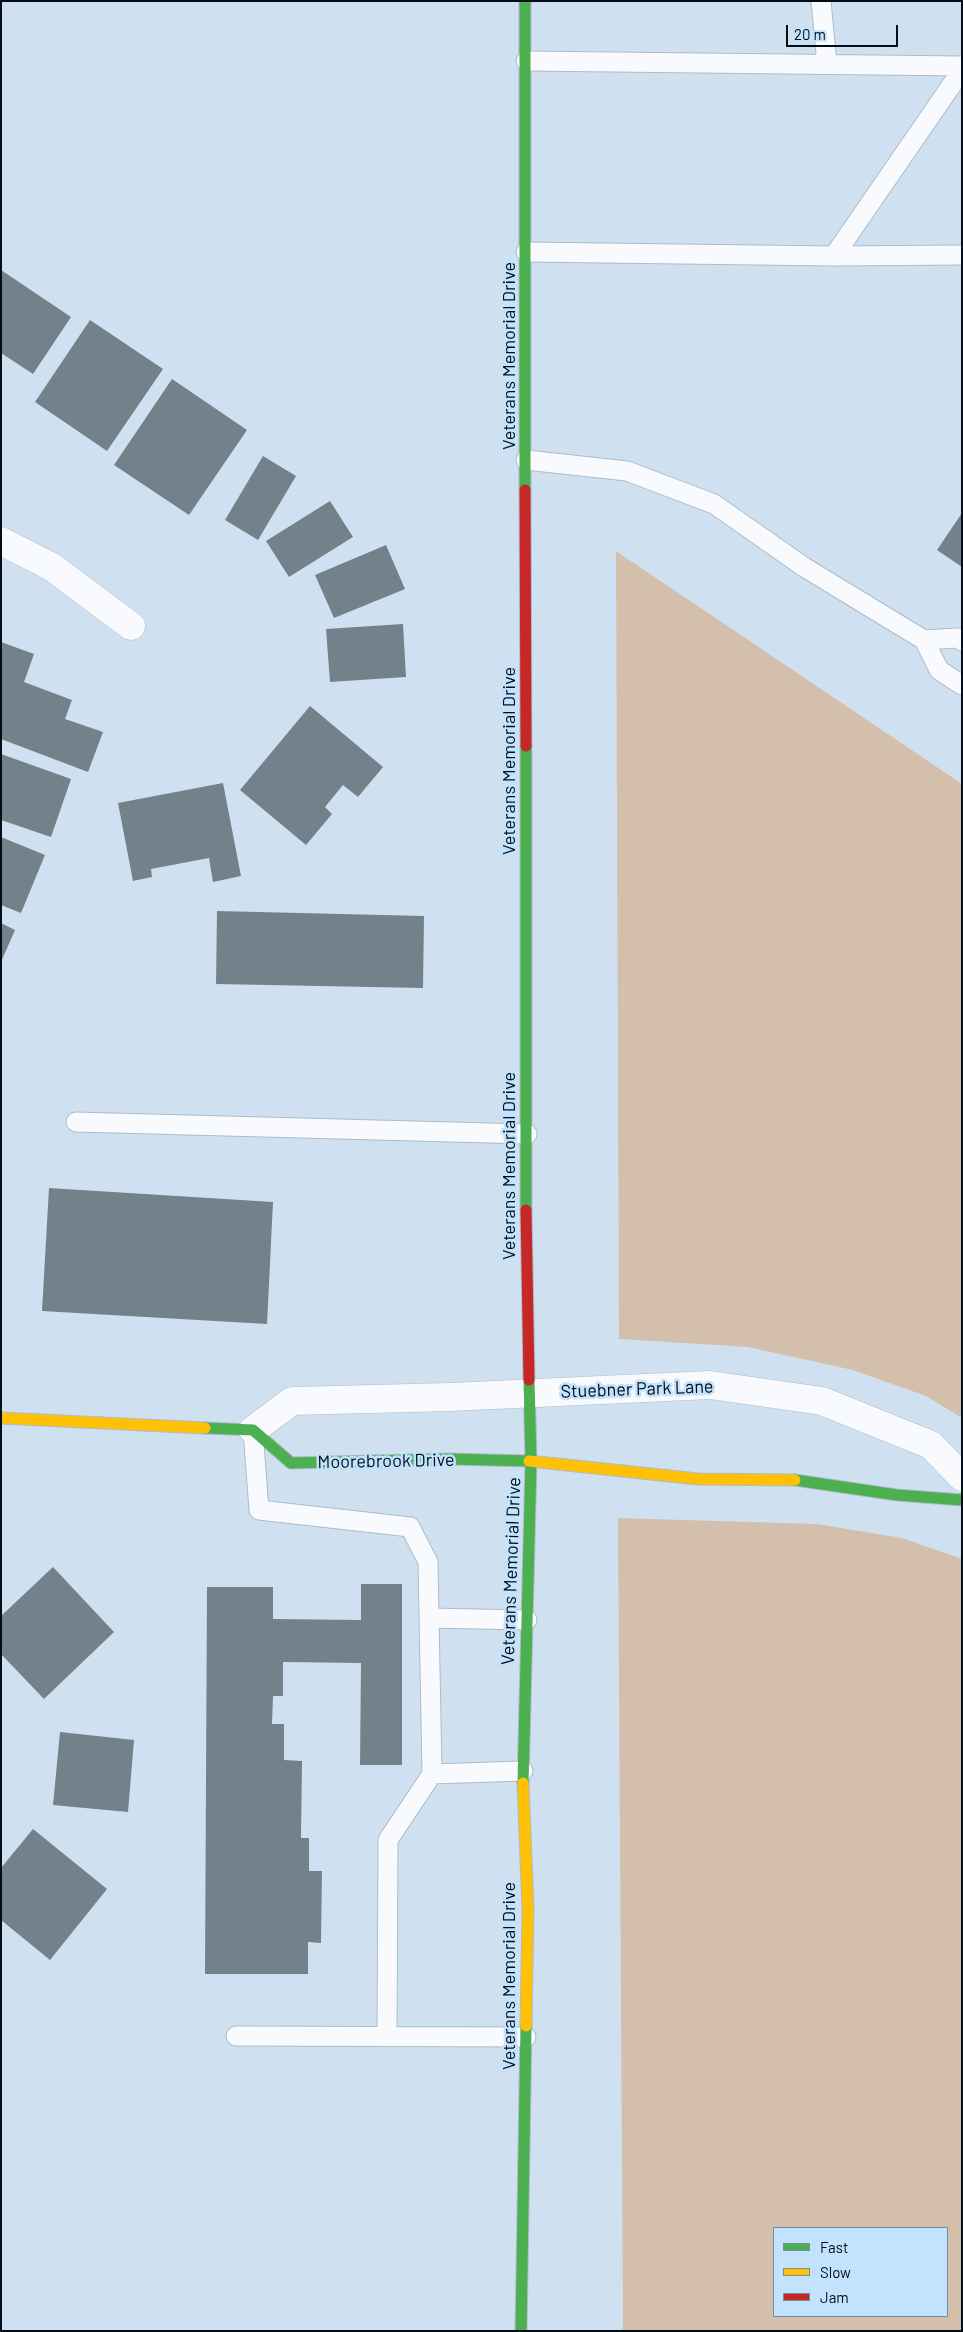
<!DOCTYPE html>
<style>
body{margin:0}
#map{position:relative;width:963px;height:2332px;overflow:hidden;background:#cfe1f0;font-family:Barlow,sans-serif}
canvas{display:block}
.frame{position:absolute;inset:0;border:2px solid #020d17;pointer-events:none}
.legend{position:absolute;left:773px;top:2227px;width:175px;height:90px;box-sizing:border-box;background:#c2e2fd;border:1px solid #758da1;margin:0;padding:6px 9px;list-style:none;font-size:15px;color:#020d17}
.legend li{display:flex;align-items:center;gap:10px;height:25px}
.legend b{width:25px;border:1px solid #758da1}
.scale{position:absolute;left:786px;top:25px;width:112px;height:22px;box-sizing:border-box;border:2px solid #020d17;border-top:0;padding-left:6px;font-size:15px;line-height:18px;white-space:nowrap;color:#020d17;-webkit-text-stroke:4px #c2e2fd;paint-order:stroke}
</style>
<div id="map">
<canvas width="963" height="2332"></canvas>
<div class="frame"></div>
<ul class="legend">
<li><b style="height:6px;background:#4caf50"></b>Fast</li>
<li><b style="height:6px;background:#ffc107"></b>Slow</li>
<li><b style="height:6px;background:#c62828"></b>Jam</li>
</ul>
<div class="scale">20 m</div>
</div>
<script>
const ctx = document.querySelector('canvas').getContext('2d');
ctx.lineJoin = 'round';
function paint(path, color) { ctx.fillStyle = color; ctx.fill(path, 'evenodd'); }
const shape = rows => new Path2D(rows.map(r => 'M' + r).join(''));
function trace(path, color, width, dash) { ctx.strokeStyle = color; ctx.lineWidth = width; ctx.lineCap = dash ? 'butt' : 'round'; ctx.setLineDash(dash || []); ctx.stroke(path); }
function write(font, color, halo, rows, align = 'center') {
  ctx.font = font + ' Barlow,sans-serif'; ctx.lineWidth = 5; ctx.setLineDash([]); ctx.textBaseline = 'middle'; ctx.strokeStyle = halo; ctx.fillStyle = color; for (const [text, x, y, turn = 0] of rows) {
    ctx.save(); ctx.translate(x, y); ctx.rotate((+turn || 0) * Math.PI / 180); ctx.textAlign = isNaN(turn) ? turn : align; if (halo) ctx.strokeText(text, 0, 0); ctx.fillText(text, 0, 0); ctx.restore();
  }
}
const green = shape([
 [616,551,962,784,962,1418,926,1396,853,1370,748,1347,619,1339],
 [618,1518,817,1524,902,1538,962,1559,962,2331,623,2331],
 [774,2228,947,2228,947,2316,774,2316]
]);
const building = shape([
 [1,270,71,317,33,374,1,353],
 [90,320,163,369,107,451,35,402],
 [172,379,247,430,189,515,114,465],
 [263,456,296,476,258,540,225,520],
 [330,501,353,537,289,577,266,541],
 [962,513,962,567,937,550],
 [386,545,405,589,334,618,315,575],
 [403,624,406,677,330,682,326,629],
 [1,642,34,654,24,682,72,700,65,719,103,732,88,772,1,739],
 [310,706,383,767,358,797,343,785,325,807,332,814,306,845,240,790],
 [1,754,71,779,51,837,1,820],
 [223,783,241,876,213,882,209,858,151,869,152,877,133,881,118,803],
 [1,837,45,855,21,913,1,905],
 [217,911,424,916,423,988,216,984],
 [1,923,15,930,1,962],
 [49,1188,273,1202,267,1324,42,1311],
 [53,1567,114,1632,44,1699,1,1654,1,1616],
 [361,1584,402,1584,402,1765,360,1765,361,1663,283,1662,283,1696,273,1696,272,1724,284,1724,284,1760,302,1761,301,1838,309,1838,309,1871,322,1871,321,1943,308,1942,308,1974,205,1974,207,1587,273,1587,273,1619,361,1620],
 [60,1732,134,1740,128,1812,53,1805],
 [33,1829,107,1889,50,1960,1,1920,1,1868]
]);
const lane = shape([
 [821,1,827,64],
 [526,61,962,66],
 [526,252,834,256,962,255],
 [834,256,962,70],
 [526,460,627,471,714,504,804,567,924,640,939,670,962,685],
 [924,640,957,638,962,641],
 [76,1122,527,1134],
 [253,1430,259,1510,410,1527,428,1562,432,1774,388,1840,387,2037],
 [429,1618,527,1620],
 [432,1774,523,1771],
 [236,2036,526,2037]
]);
const street = shape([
 [1,541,52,567,131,626],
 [253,1430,292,1401,450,1397,710,1385,822,1401,931,1445,962,1477]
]);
const fast = shape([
 [525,1,525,490],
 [526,746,526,1210],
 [205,1428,253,1430,291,1463,450,1459,529,1461],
 [795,1480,897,1495,962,1500],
 [523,1783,531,1461,529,1380],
 [521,2331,526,2026]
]);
const slow = shape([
 [1,1418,205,1428],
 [529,1461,698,1479,795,1480],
 [523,1783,528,1909,526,2026]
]);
const jam = shape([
 [525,490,526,746],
 [526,1210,529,1380]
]);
const streetNames = [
 ["Veterans Memorial Drive",509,356,-90],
 ["Veterans Memorial Drive",509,761,-90],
 ["Veterans Memorial Drive",509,1166,-90],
 ["Stuebner Park Lane",637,1389,-2],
 ["Moorebrook Drive",386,1461,-1],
 ["Veterans Memorial Drive",511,1571,-88],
 ["Veterans Memorial Drive",509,1976,-90]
];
paint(green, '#d3bfab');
paint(building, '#73818a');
trace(lane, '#acbcc8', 21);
trace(street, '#acbcc8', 29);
trace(fast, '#acbcc8', 13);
trace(slow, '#acbcc8', 13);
trace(jam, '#acbcc8', 13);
trace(lane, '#f8fafd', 19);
trace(street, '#f8fafd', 28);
trace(fast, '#4caf50', 11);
trace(slow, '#ffc107', 11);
trace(jam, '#c62828', 11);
write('18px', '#020d17', '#c2e2fd', streetNames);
</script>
